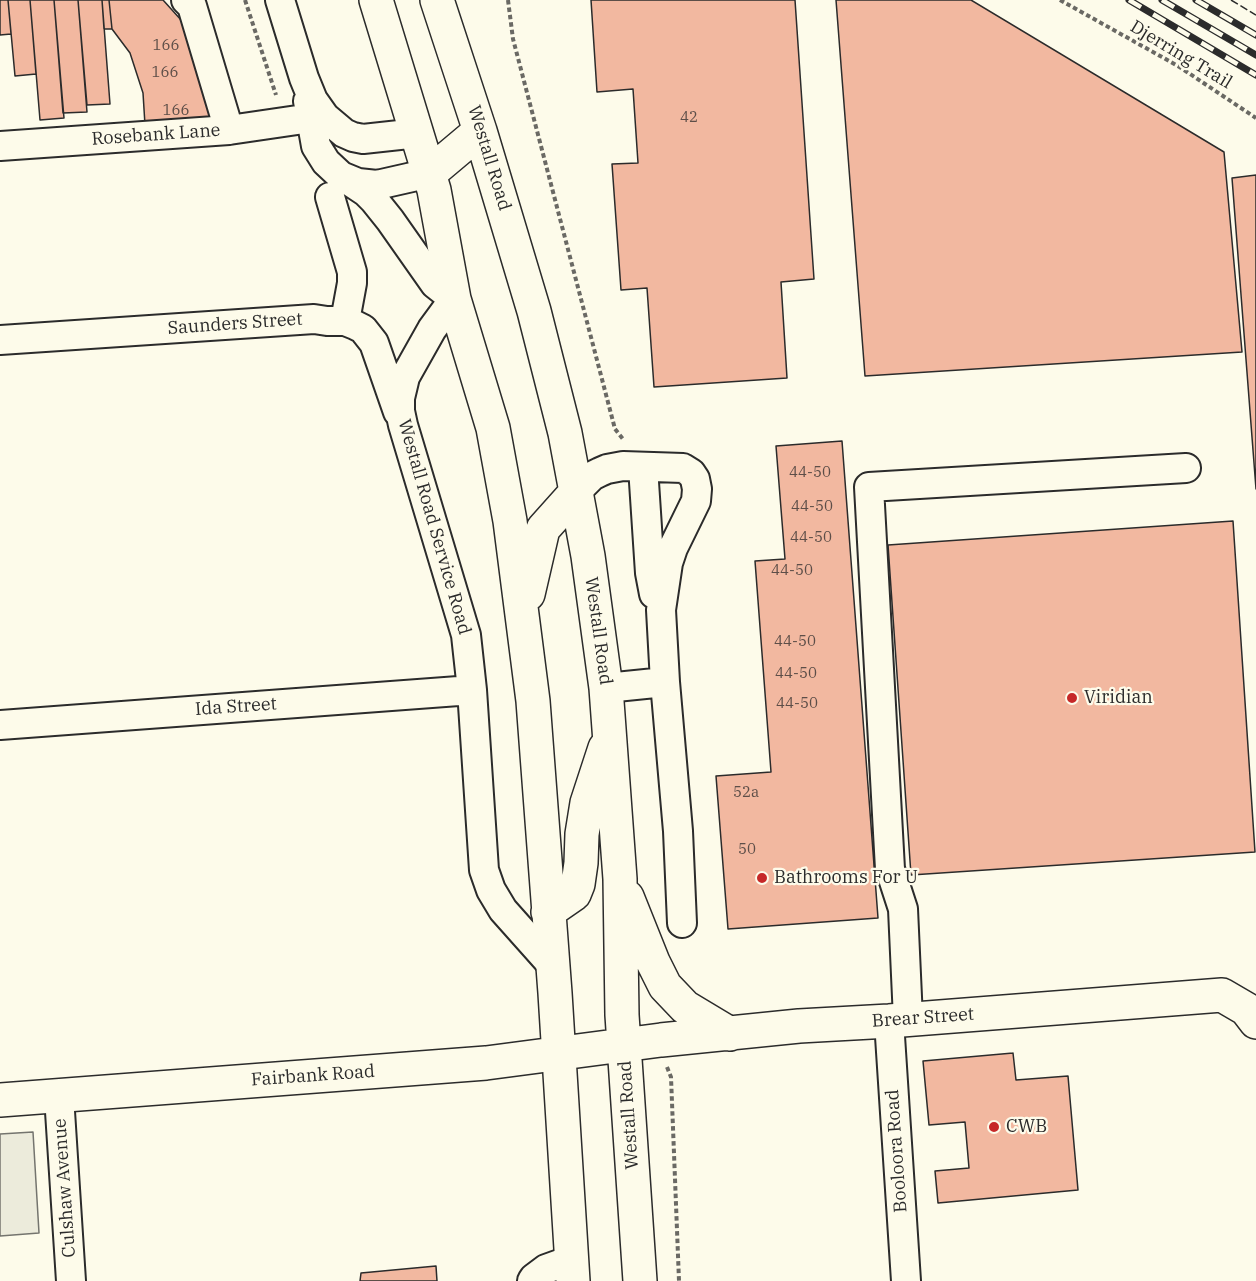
<!DOCTYPE html>
<style>
body{margin:0}
canvas{display:block;background:#fdfbea}
</style>
<canvas width="1256" height="1281"></canvas>
<script>
const ctx = document.querySelector('canvas').getContext('2d');
ctx.lineJoin = 'round';
function paint(path, color) { ctx.fillStyle = color; ctx.fill(path, 'evenodd'); }
const shape = rows => new Path2D(rows.map(r => 'M' + r).join(''));
function trace(path, color, width, dash) { ctx.strokeStyle = color; ctx.lineWidth = width; ctx.lineCap = dash ? 'butt' : 'round'; ctx.setLineDash(dash || []); ctx.stroke(path); }
function write(font, color, halo, rows, align = 'center') {
  ctx.font = font + ' "IBM Plex Serif",serif'; ctx.lineWidth = 4.5; ctx.setLineDash([]); ctx.textBaseline = 'middle'; ctx.strokeStyle = halo; ctx.fillStyle = color; for (const [text, x, y, turn = 0] of rows) {
    ctx.save(); ctx.translate(x, y); ctx.rotate((+turn || 0) * Math.PI / 180); ctx.textAlign = isNaN(turn) ? turn : align; if (halo) ctx.strokeText(text, 0, 0); ctx.fillText(text, 0, 0); ctx.restore();
  }
}
const green = shape([
 [33,1132,39,1233,0,1236,0,1134,33,1132]
]);
const building = shape([
 [0,0,8,0,11,34,0,35,0,0],
 [8,0,30,0,36,74,15,76,8,0],
 [30,0,54,0,64,118,40,120,30,0],
 [54,0,78,0,87,112,63,113,54,0],
 [78,0,102,0,110,104,87,105,78,0],
 [102,0,109,0,112,29,104,29,102,0],
 [109,0,163,0,182,21,212,119,145,125,143,93,130,53,112,29,109,0],
 [591,0,795,0,814,279,781,282,787,378,654,387,647,288,621,290,612,164,638,163,633,89,597,92,591,0],
 [836,0,971,0,1224,152,1242,352,865,376,836,0],
 [1256,175,1256,489,1232,178,1256,175],
 [842,441,878,918,728,929,716,776,771,772,755,561,785,559,776,446,842,441],
 [1233,521,1255,852,911,875,888,545,1233,521],
 [1013,1053,1016,1080,1068,1076,1078,1190,938,1203,935,1171,969,1168,965,1122,929,1125,923,1061,1013,1053],
 [436,1266,437,1281,360,1281,361,1273,436,1266]
]);
const path = shape([
 [245,0,276,95],
 [508,0,513,39,615,429,623,439],
 [1060,0,1178,66,1256,118],
 [667,1067,671,1077,679,1281]
]);
const minor = shape([
 [186,0,192,6,229,130],
 [280,0,304,78,313,100,325,117,344,133,353,137,363,139,418,133],
 [308,101,316,146,326,162,341,176,358,183,377,185,430,173],
 [0,146,229,130,311,118],
 [345,178,366,192,374,200,390,220,435,284,454,299,432,329,405,377,400,398,400,411,403,425,466,635,472,690,484,870,491,890,503,910,552,965],
 [330,197,352,272,352,283,345,321],
 [0,340,314,319,327,321,345,321,355,325,363,329,374,343,398,412],
 [643,467,650,573,654,594],
 [577,491,592,476,600,472,607,469,623,466,683,468,691,473,695,479,697,489,696,501,673,548,668,563,661,610,665,682,678,831,682,923],
 [606,688,665,682],
 [0,725,472,690],
 [908,1019,903,909,890,869,869,487,1186,468],
 [889,1021,906,1281],
 [59,1096,71,1281],
 [532,1281,534,1278,546,1269,571,1260]
]);
const major = shape([
 [376,0,434,190,454,299,493,428,510,521,533,701,555,993,573,1281],
 [437,0,480,131,534,311,565,433,588,556,606,688,620,879,622,1015,640,1281],
 [430,173,480,131],
 [528,594,543,529,577,491],
 [627,897,653,962,665,986,685,1007,730,1034],
 [548,912,574,894,578,884,581,863,582,834,587,803,605,748],
 [0,1100,486,1063,661,1040,799,1026,889,1021,1222,995,1246,1009,1256,1022]
]);
const rail = shape([
 [1129,0,1256,75],
 [1162,0,1256,55],
 [1196,0,1256,35]
]);
const fence = shape([
 [1231,0,1256,15]
]);
const markers = [
 [1072,698,6,"#c62828"],
 [762,878,6,"#c62828"],
 [994,1127,6,"#c62828"]
];
const numberNames = [
 ["166",166,46],
 ["166",165,73],
 ["166",176,111],
 ["42",689,118],
 ["44-50",810,473],
 ["44-50",812,507],
 ["44-50",811,538],
 ["44-50",792,571],
 ["44-50",795,642],
 ["44-50",796,674],
 ["44-50",797,704],
 ["52a",746,793],
 ["50",747,850]
];
const streetNames = [
 ["Djerring Trail",1181,55,31],
 ["Rosebank Lane",156,135,-4],
 ["Westall Road",489,158,73],
 ["Saunders Street",235,324,-4],
 ["Westall Road Service Road",434,527,74],
 ["Westall Road",598,631,82],
 ["Ida Street",236,707,-4],
 ["Brear Street",923,1018,-4],
 ["Fairbank Road",313,1076,-4],
 ["Westall Road",629,1115,-94],
 ["Booloora Road",897,1151,-94],
 ["Culshaw Avenue",65,1188,-94]
];
const poiNames = [
 ["Viridian",1084,698],
 ["Bathrooms For U",774,878],
 ["CWB",1006,1127]
];
paint(green, '#ecebdb');
trace(green, '#74746e', 1.5);
paint(building, '#f2b8a0');
trace(building, '#2b2b2b', 1.5);
trace(minor, '#2b2b2b', 32);
trace(major, '#2b2b2b', 36);
trace(path, '#6a6964', 4, [4.5, 3]);
trace(minor, '#fdfbea', 28);
trace(major, '#fdfbea', 33);
trace(rail, '#2b2b2b', 7);
trace(rail, '#fdfbea', 4.5, [14]);
trace(fence, '#2b2b2b', 1.5, [8, 3]);
for (const [x, y, r, color] of markers) { const dot = new Path2D(); dot.arc(x, y, r, 0, 2 * Math.PI); ctx.fillStyle = color; ctx.fill(dot); trace(dot, '#fdfbea', 2); }
write('15px', '#5d4e48', null, numberNames);
write('18px', '#2b2b2b', '#fdfbea', streetNames);
write('18px', '#2b2b2b', '#fdfbea', poiNames, 'left');
</script>
